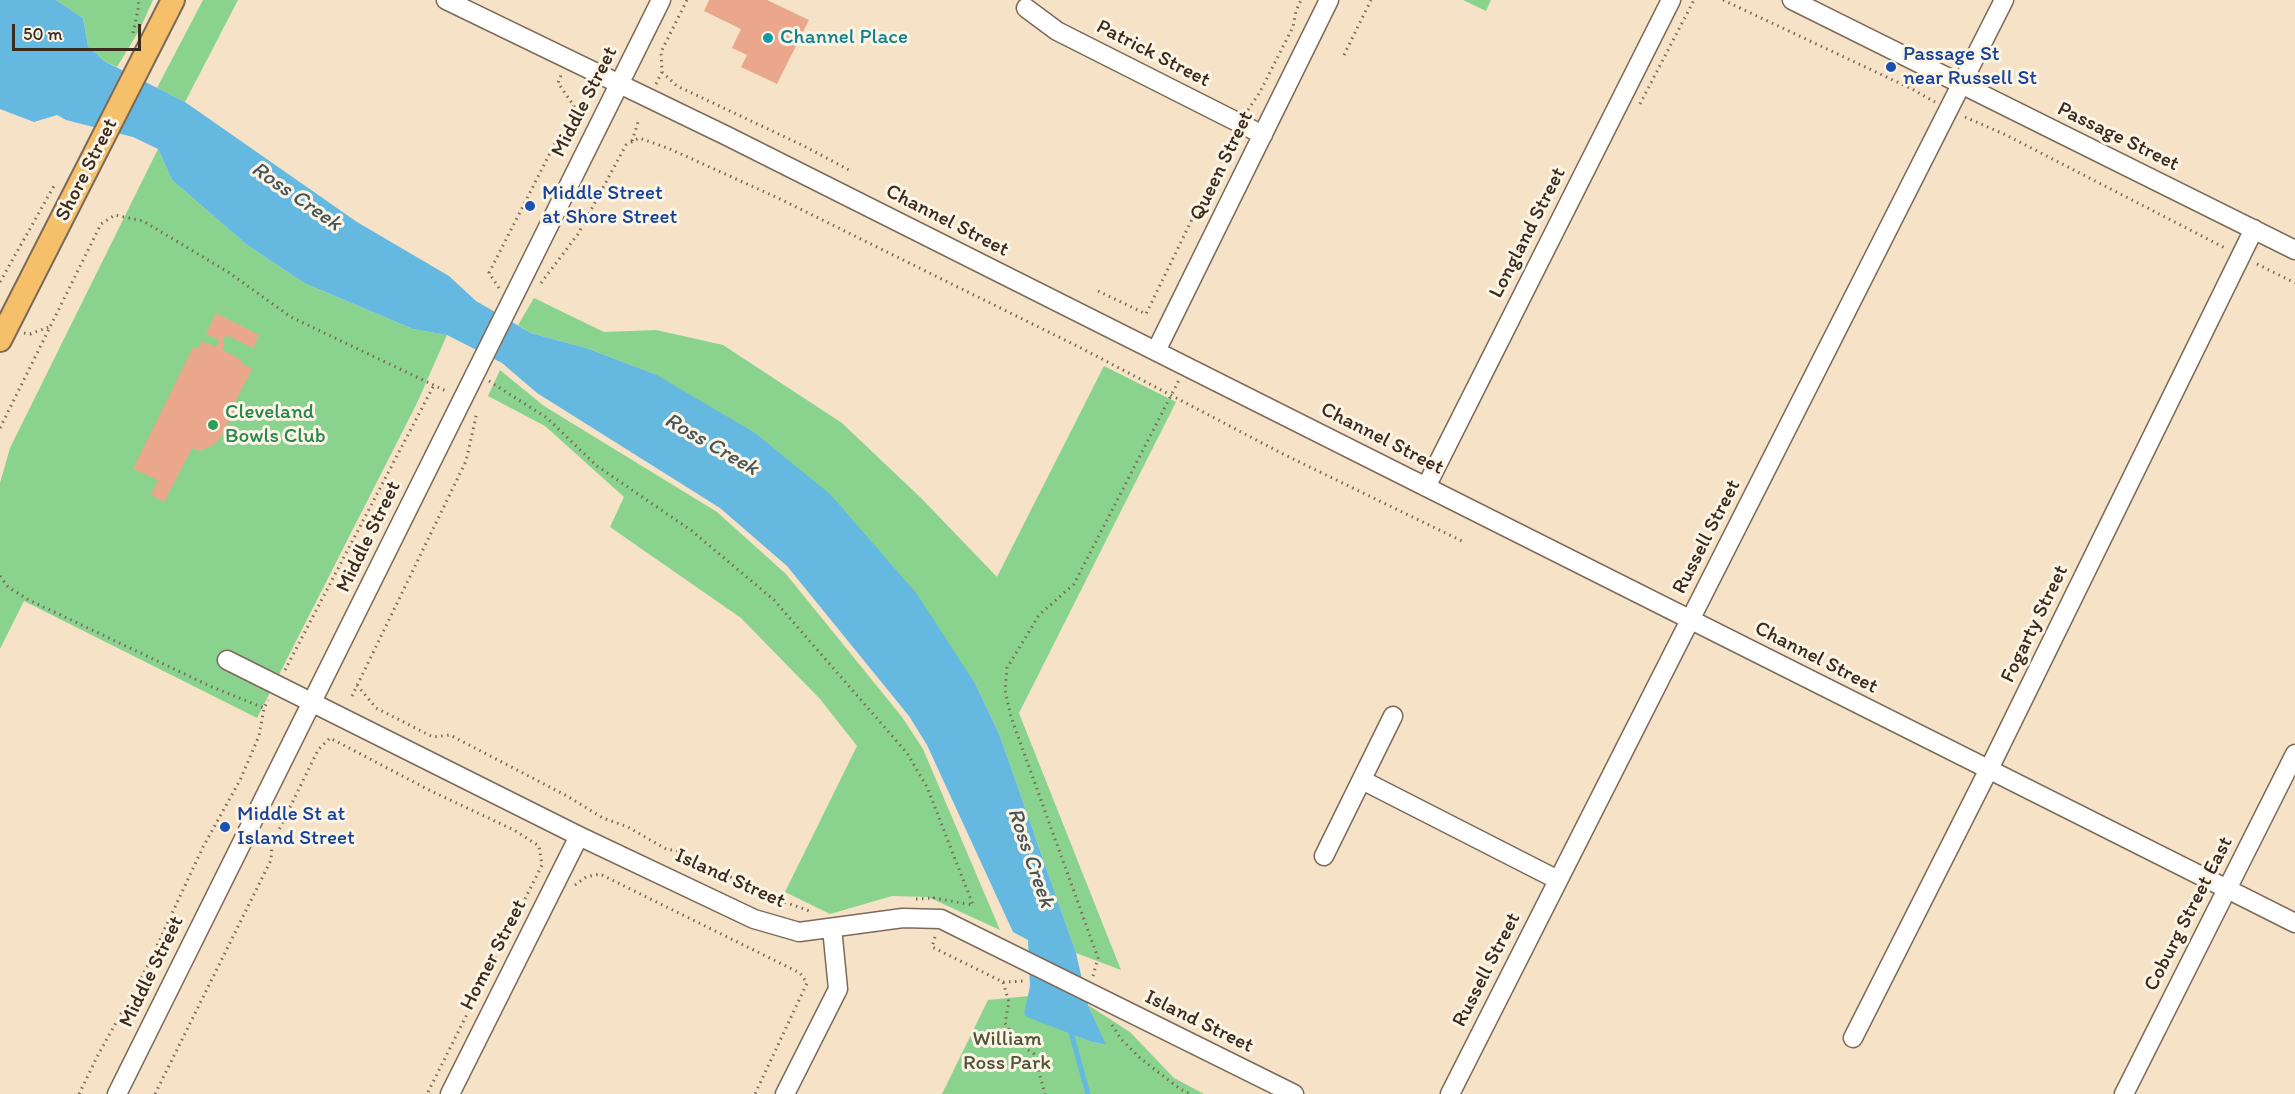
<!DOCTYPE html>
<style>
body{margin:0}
#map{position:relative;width:2295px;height:1094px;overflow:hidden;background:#f6e2c7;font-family:Itim,sans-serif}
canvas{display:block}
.scale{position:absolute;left:12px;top:24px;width:129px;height:27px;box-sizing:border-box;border:3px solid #3b2a1e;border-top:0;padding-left:8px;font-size:18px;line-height:21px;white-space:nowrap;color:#3b2a1e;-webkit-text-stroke:4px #fcf5e5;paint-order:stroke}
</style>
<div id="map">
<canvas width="2295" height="1094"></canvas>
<div class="scale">50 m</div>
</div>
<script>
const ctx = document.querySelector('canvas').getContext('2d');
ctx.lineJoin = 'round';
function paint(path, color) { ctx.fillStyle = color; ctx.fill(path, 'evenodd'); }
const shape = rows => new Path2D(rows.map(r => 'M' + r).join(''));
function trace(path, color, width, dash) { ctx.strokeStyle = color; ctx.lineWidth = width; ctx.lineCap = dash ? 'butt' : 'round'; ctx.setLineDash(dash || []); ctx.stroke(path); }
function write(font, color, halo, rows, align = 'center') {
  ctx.font = font + ' Itim,sans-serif'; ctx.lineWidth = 6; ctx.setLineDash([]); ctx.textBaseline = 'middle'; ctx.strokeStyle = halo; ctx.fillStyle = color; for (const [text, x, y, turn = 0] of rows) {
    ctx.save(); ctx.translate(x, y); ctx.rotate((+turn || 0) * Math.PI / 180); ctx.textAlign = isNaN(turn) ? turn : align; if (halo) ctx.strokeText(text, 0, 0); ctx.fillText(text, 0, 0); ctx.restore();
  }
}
const green = shape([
 [56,0,153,0,140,29,117,67,104,61,88,46,83,18],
 [203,0,238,0,185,102,157,88],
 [1463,0,1491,0,1486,11],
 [158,149,172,180,247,245,304,283,413,329,447,335,417,403,257,718,24,601,0,649,0,483,10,448],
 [534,298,604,332,656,330,723,345,842,423,922,499,997,577,1104,366,1176,402,1019,713,1121,970,1076,953,1000,736,976,685,655,374,586,348,531,333,518,325],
 [500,370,544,406,717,512,786,574,902,717,923,749,1000,930,928,897,892,896,830,914,785,892,857,746,820,699,741,618,610,527,624,497,545,426,488,396],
 [1029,996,1024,1014,1092,1042,1105,1045,1088,1005,1130,1032,1174,1078,1204,1094,942,1094,988,1000]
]);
const water = shape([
 [0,0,56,0,83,18,88,46,104,61,185,102,357,222,449,276,476,301,531,333,586,348,655,374,755,433,830,494,917,594,976,685,1000,736,1076,953,1088,1005,1106,1045,1092,1042,1027,1017,1024,1014,1030,986,1028,940,1013,932,927,745,909,716,787,566,720,508,537,393,502,363,447,335,413,329,304,283,247,245,172,180,158,149,133,137,66,120,57,115,34,122,0,109]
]);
const stream = shape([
 [1070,1029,1088,1094]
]);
const building = shape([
 [709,0,767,0,809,20,777,84,741,67,747,55,732,48,741,29,704,11],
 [216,313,259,335,253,348,226,335,222,342,225,343,222,350,242,360,241,363,252,369,232,408,235,420,227,423,221,437,214,445,199,451,192,448,164,502,151,495,158,480,133,469,193,347,198,349,202,341,216,347,219,340,206,334]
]);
const path = shape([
 [1723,0,1912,89,1935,102],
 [133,33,139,5,138,0],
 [1344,55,1371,0],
 [662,72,677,86,804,146,851,171],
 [656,84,662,72,661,52,687,0],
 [1640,104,1694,0],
 [1248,110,1260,92,1293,27,1296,11,1301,0],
 [1965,117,2006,135,2227,249],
 [632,141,639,119],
 [2257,264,2295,283],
 [0,282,54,186],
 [541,283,578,234,626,145,639,138,670,149,778,198,1081,348,1285,455,1464,542],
 [499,288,489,273,574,106,558,83,561,75],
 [1098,291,1146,314,1231,139],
 [24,333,30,334,49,327],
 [489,381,547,418,597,466,692,531,774,600,907,753,927,787,973,905,934,898,935,902],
 [0,428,101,224,115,215,143,221,228,272,291,317,446,391],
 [0,576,8,587,29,600,212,687,264,708],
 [285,670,434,385],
 [357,685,376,708,433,737,450,735,567,796,603,818,628,827,666,849,678,851,771,897,812,912],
 [352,696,466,461,477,412],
 [575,885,586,877,600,874,800,973,807,983,755,1094],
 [916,899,934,898],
 [935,937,932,947,1003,982,1009,1002,1005,1023,1016,1041,1034,1054,1045,1094],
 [1093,976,1098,958,1011,717,1005,690,1007,668,1039,615,1074,584,1179,380],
 [1003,982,1025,981],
 [1112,1025,1121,1039,1140,1058,1180,1089,1191,1094],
 [79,1094,98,1055,147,967,203,847,240,780,259,736,264,708,268,700],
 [155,1094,271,860,272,844,318,750,330,738,431,791,514,830,539,846,542,865,427,1094]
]);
const minor = shape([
 [446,0,727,136,2295,923],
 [1792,0,2295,250],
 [1026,8,1057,31,1263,135],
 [1156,351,1329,0],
 [1426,487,1671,0],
 [227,660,579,836,754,919,799,932,903,918,941,919,1294,1094],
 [1362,780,1558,880],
 [1324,856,1393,716],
 [1853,1038,1989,769,2254,229],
 [117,1094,661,0],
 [450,1094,579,836],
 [785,1094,838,989,832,928],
 [1450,1094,2004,0],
 [2124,1094,2295,754]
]);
const major = shape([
 [0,340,173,0]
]);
const markers = [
 [768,38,6,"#0f9aa8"],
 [1891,67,6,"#1a4fb4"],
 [530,206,6,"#1a4fb4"],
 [213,425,6,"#2e9e5b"],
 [225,827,6,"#1a4fb4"]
];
const cultureNames = [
 ["Channel Place",780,38]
];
const streetNames = [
 ["Patrick Street",1153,54,27],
 ["Middle Street",585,102,-63],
 ["Passage Street",2118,137,26],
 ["Queen Street",1222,166,-64],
 ["Shore Street",87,170,-63],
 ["Channel Street",947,221,27],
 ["Longland Street",1528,233,-63],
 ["Channel Street",1382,439,27],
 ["Middle Street",369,537,-64],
 ["Russell Street",1707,537,-63],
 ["Fogarty Street",2035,624,-64],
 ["Channel Street",1816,658,27],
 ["Island Street",730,879,24],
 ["Coburg Street East",2189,914,-63],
 ["Homer Street",494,955,-63],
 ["Russell Street",1487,970,-63],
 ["Middle Street",152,972,-64],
 ["Island Street",1199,1022,26]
];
const transitNames = [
 ["Passage St",1903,55],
 ["near Russell St",1903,79],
 ["Middle Street",542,194],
 ["at Shore Street",542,218],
 ["Middle St at",237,815],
 ["Island Street",237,839]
];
const leisureNames = [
 ["Cleveland",225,413],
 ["Bowls Club",225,437]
];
const parkNames = [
 ["William",1007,1040],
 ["Ross Park",1007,1064]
];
const waterNames = [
 ["Ross Creek",296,197,35],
 ["Ross Creek",711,445,30],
 ["Ross Creek",1030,858,71]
];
paint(green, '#8ad38f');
paint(water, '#65b9e1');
trace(stream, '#65b9e1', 5);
paint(building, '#eaa78c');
trace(minor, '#7c6a59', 21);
trace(major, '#7c6a59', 26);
trace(path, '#7c6a59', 3, [1.5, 4.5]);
trace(minor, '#fff', 18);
trace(major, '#f6c06b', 22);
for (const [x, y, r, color] of markers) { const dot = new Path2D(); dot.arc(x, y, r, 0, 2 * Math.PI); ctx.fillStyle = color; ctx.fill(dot); trace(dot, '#fcf5e5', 2); }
write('21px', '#0d838f', '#fcf5e5', cultureNames, 'left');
write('21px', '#3b2a1e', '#fcf5e5', streetNames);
write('21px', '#164399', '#fcf5e5', transitNames, 'left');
write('21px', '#27864d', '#fcf5e5', leisureNames, 'left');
write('21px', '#4f543a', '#fcf5e5', parkNames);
write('italic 22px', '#485558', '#fcf5e5', waterNames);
</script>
